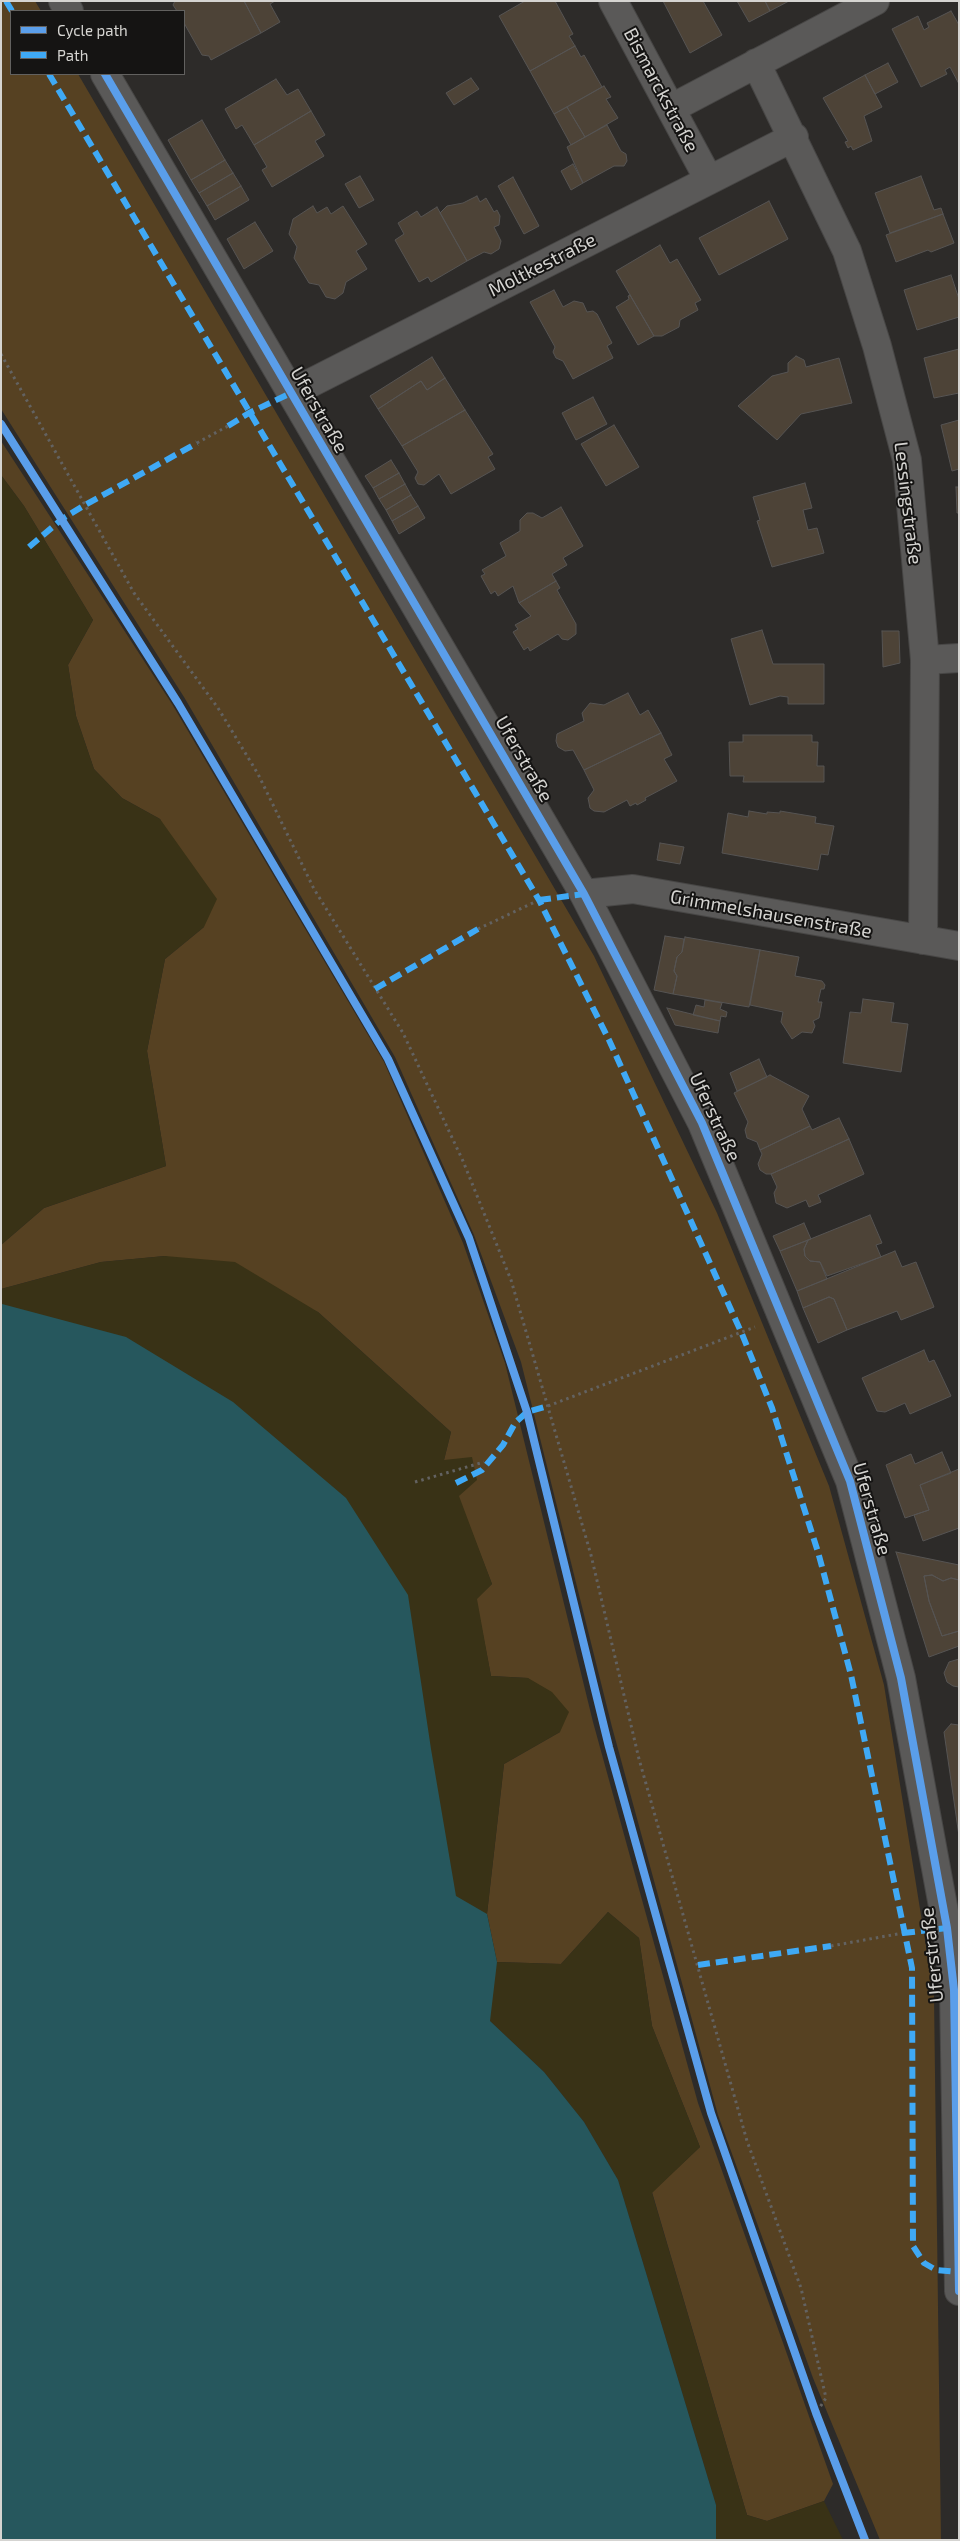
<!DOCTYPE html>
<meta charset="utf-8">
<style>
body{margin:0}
#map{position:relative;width:960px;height:2541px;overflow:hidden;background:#2d2b29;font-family:"Exo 2",sans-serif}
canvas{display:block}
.frame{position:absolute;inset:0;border:2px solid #d5d4d1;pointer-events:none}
.legend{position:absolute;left:10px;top:10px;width:175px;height:65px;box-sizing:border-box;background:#151413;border:1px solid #62615f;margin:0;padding:6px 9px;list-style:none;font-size:15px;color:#d5d4d1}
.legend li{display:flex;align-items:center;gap:10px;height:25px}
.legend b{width:25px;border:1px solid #62615f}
</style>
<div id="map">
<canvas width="960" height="2541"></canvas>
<div class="frame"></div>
<ul class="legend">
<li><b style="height:6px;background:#5a9eea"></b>Cycle path</li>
<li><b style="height:6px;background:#3fa9f5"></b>Path</li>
</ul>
</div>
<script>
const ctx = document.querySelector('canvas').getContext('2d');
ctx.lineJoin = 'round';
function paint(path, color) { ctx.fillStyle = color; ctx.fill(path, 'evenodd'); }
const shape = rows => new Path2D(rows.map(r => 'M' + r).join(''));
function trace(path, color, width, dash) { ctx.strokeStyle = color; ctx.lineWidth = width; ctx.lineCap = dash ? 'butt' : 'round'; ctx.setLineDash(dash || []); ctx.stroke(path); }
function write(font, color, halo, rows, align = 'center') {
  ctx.font = font + ' "Exo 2",sans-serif'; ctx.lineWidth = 4; ctx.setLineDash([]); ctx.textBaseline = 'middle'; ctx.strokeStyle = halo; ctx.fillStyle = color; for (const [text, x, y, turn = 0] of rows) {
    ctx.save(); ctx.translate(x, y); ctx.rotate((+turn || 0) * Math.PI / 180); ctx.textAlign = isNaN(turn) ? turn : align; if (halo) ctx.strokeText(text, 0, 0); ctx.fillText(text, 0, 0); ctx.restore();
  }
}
const green = shape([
 [1,1,35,1,41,11,11,11,11,74,78,74,594,956,717,1213,829,1486,884,1685,934,1996,941,2540,880,2540,813,2378,718,2115,612,1727,521,1362,474,1235,395,1057,184,697,1,409],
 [1,441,172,704,384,1062,463,1243,505,1363,593,1722,698,2103,833,2484,824,2501,767,2521,747,2515,652,2192,700,2147,652,2026,639,1938,608,1912,561,1964,497,1962,487,1914,504,1764,560,1732,528,1678,491,1676,476,1599,492,1584,444,1460,451,1432,318,1312,165,1256,101,1262,1,1289,1,1245,44,1208,166,1166,147,1051,165,959,204,927,160,819,122,798,94,769,76,716,68,665,93,620,24,506,1,475]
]);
const sand = shape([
 [1,475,24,506,93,620,68,665,76,716,94,769,122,798,160,819,217,899,204,927,165,959,147,1051,166,1166,44,1208,1,1245],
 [165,1256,235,1262,318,1312,451,1432,444,1460,472,1457,477,1480,459,1496,492,1584,477,1599,491,1676,528,1678,552,1692,569,1712,560,1732,504,1764,487,1914,497,1962,561,1964,608,1912,639,1938,652,2026,700,2147,652,2193,747,2515,767,2521,824,2501,843,2540,716,2540,716,2505,618,2180,584,2122,544,2072,490,2021,1,1332,1,1289,101,1262]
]);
const water = shape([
 [1,1300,2,1304,126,1337,233,1402,346,1498,408,1595,431,1749,456,1896,487,1914,497,1962,490,2021,544,2072,584,2122,618,2180,716,2505,716,2540,1,2540]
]);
const building = shape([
 [175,1,244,1,261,33,211,60,209,56,202,55,184,23,184,11,177,11,173,5,175,1],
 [244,1,275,1,270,4,280,22,261,33,244,1],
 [525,1,555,1,573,34,569,36,575,46,530,71,499,16,525,1],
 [663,1,703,1,722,35,690,53,663,1],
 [737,1,765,1,770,11,749,22,737,1],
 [765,1,789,1,770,11,765,1],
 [951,11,959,25,959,84,950,67,945,70,947,74,921,87,892,29,918,16,924,30,929,27,927,23,951,11],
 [575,46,581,57,584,55,602,87,554,114,530,71,575,46],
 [888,63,898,82,875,94,865,75,888,63],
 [865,75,882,107,864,116,872,141,853,150,851,146,848,148,845,142,848,141,823,98,865,75],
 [471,78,479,89,454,105,446,93,471,78],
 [276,79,287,95,298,89,311,111,254,145,242,125,236,129,225,109,276,79],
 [604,86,611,97,606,99,618,118,585,137,567,107,604,86],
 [567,107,585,137,571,145,554,114,567,107],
 [311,111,325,135,315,141,324,156,272,187,262,170,267,167,254,145,311,111],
 [202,120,225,160,191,180,168,140,202,120],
 [607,125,621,151,626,154,627,161,624,166,614,166,583,183,567,147,607,125],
 [225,160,233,173,199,193,191,180,225,160],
 [573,164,583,183,571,190,561,171,573,164],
 [233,173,241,186,207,206,199,193,233,173],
 [360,176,374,200,359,208,345,184,360,176],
 [921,176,934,210,941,208,943,214,890,233,875,193,921,176],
 [513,177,539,226,524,234,498,186,513,177],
 [241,186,249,200,215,220,207,206,241,186],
 [477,196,480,202,486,198,494,212,497,210,500,216,499,225,494,227,501,241,499,249,491,254,484,252,467,261,440,213,447,206,463,203,477,196],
 [769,201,788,239,719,275,699,238,769,201],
 [313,206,317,213,327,207,331,214,343,206,367,244,356,251,367,269,346,282,343,293,335,299,326,297,319,285,309,283,294,258,297,247,289,234,293,219,313,206],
 [437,207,467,261,431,282,428,277,419,282,395,240,404,234,398,223,417,211,421,217,437,207],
 [943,214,954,243,931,252,928,250,896,262,886,235,943,214],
 [255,222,273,251,244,269,227,239,255,222],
 [660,245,670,263,677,259,701,300,695,303,698,310,680,320,679,327,662,336,654,336,616,271,660,245],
 [951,275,959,299,959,317,917,330,904,290,951,275],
 [554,290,563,307,574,301,583,303,587,312,593,311,597,314,612,343,607,346,613,358,573,379,563,361,556,358,553,352,555,347,530,302,554,290],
 [630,295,654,336,638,345,616,307,629,299,628,296,630,295],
 [959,349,959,393,934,398,924,358,959,349],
 [796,356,804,360,806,367,839,358,852,403,801,414,777,440,738,406,772,376,788,372,788,363,796,356],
 [432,357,445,378,427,390,421,381,378,409,370,396,432,357],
 [445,378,465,410,402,446,378,409,421,381,427,390,445,378],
 [593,397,607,424,576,440,562,413,593,397],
 [465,410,493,454,488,457,495,469,451,494,439,474,424,485,418,484,415,478,418,472,402,446,465,410],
 [959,420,959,469,952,471,941,425,959,420],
 [614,425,639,467,606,486,581,444,614,425],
 [391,460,399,473,373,488,365,476,391,460],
 [399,473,405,484,379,499,373,488,399,473],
 [805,483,812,508,803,510,808,530,817,528,824,553,772,567,757,521,760,520,753,497,805,483],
 [405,484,411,495,386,510,379,499,405,484],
 [956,487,959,487,959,513,957,513,956,487],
 [411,495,418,506,392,521,386,510,411,495],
 [418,506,425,518,399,534,392,521,418,506],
 [561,507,583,546,563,558,567,565,552,574,556,581,519,603,513,586,498,596,495,591,491,594,481,576,485,574,482,570,506,556,500,543,520,531,520,520,527,513,533,513,542,518,561,507],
 [556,581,560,588,557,590,576,624,576,634,568,640,562,639,558,634,530,651,528,647,524,650,513,632,518,629,515,625,531,616,519,603,556,581],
 [762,630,773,664,824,664,824,704,788,704,788,697,780,696,750,705,731,639,762,630],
 [882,631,899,631,900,663,883,667,882,631],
 [628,693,640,715,648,710,661,733,584,770,573,750,565,751,558,747,556,741,557,734,584,721,582,713,590,703,604,705,628,693],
 [661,733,672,755,664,759,677,781,645,798,646,800,637,805,636,803,630,806,627,800,604,812,594,811,590,808,588,798,594,790,584,770,661,733],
 [743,735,812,735,812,742,818,742,817,766,824,766,824,782,743,782,744,776,730,776,729,742,743,742,743,735],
 [749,811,767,814,767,812,780,813,780,811,816,817,815,823,834,826,828,855,821,854,818,870,722,853,728,813,748,817,749,811],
 [660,843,684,847,680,864,657,860,660,843],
 [665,936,684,939,682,952,677,957,674,971,677,976,673,994,654,990,665,936],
 [685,937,760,950,749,1007,673,994,677,976,674,971,677,957,682,952,685,937],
 [760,950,799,957,795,976,822,981,825,985,824,989,821,989,818,1002,822,1002,819,1018,813,1021,815,1026,812,1033,802,1032,792,1039,781,1022,783,1012,750,1005,760,950],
 [863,999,894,1003,891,1022,908,1024,901,1072,843,1063,850,1012,861,1013,863,999],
 [705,1000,722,1003,720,1009,727,1012,726,1017,721,1016,720,1021,693,1015,696,1005,704,1007,705,1000],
 [667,1008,720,1021,718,1033,675,1025,667,1008],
 [759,1059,767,1077,737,1091,730,1073,759,1059],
 [770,1075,809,1096,802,1109,810,1126,760,1150,757,1142,747,1138,745,1130,748,1122,734,1093,770,1075],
 [839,1118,849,1139,771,1174,766,1174,760,1170,758,1164,762,1154,760,1150,810,1126,812,1130,839,1118],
 [849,1139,864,1174,818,1195,821,1202,809,1207,806,1200,787,1208,776,1203,774,1193,777,1187,771,1174,849,1139],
 [870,1215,882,1243,876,1245,881,1257,827,1276,820,1262,810,1261,805,1256,804,1249,808,1240,870,1215],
 [804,1223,811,1239,780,1251,773,1236,804,1223],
 [808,1240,804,1249,805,1256,810,1261,820,1262,827,1279,797,1291,780,1251,808,1240],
 [895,1251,902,1267,916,1262,934,1307,901,1320,897,1311,847,1330,834,1299,829,1297,803,1308,797,1291,895,1251],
 [829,1297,834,1299,847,1330,818,1343,803,1308,829,1297],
 [924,1350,929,1362,934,1360,951,1396,910,1414,905,1403,885,1412,877,1411,862,1378,924,1350],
 [942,1452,951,1473,920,1485,929,1510,905,1518,886,1465,911,1454,915,1464,942,1452],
 [959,1469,959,1528,923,1541,914,1515,929,1510,920,1485,959,1469],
 [896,1552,959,1565,959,1580,951,1578,943,1581,932,1575,924,1576,929,1601,942,1636,959,1631,959,1646,929,1657,896,1552],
 [932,1575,943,1581,951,1578,959,1580,959,1631,942,1636,929,1601,924,1576,932,1575],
 [959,1659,959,1687,953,1686,947,1682,944,1673,949,1662,959,1659],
 [951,1724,959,1725,959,1836,944,1732,951,1724]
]);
const path = shape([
 [1,354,134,593,218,708,258,774,314,889,403,1033,463,1161,511,1280,591,1555,639,1759,747,2141,801,2288,826,2398,816,2413],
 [197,443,228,426],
 [478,929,539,900],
 [548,1406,755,1327],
 [415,1482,484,1462],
 [831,1946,903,1933]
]);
const minor = shape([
 [63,1,69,11],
 [613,1,709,180],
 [756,63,847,251,877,346,907,460,925,660,923,940],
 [105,74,584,894,702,1123,850,1481,901,1678,947,1928,954,1990,959,2291],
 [672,108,875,1],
 [291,393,794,137],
 [925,660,959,658],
 [584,894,633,889,959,946]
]);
const quiet = shape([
 [6,1,12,11],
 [49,74,539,900,609,1040,742,1334,772,1408,818,1552,851,1675,912,1968,913,2246,924,2263,936,2270,958,2272],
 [228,426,249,413,291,393],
 [29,547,62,519,85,505,197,443],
 [539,900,584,894],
 [375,989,478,929],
 [456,1483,482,1470,503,1445,515,1423,527,1412,548,1406],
 [903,1933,947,1928],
 [698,1965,831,1946]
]);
const cycleway = shape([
 [105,74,584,894,702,1123,850,1481,901,1678,947,1928,954,1990,959,2291],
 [1,424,178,703,388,1059,469,1238,527,1412,609,1747,711,2113,816,2413,865,2540]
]);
const streetNames = [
 ["Bismarckstraße",661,90,62],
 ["Moltkestraße",542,265,-27],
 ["Uferstraße",319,410,60],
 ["Lessingstraße",908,503,83],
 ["Uferstraße",524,759,60],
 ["Grimmelshausenstraße",771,914,10],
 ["Uferstraße",715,1117,65],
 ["Uferstraße",872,1509,74],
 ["Uferstraße",932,1955,-96]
];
paint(green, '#564122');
paint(sand, '#393216');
paint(water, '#26575d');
paint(building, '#4d4337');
trace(building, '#565453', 1);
trace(minor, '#474645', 30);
trace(path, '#636261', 3, [2.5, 4]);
trace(minor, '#5a5958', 28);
trace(quiet, '#3fa9f5', 6, [12, 6]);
trace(cycleway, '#5a9eea', 8);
write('19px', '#d5d4d1', '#151413', streetNames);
</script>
